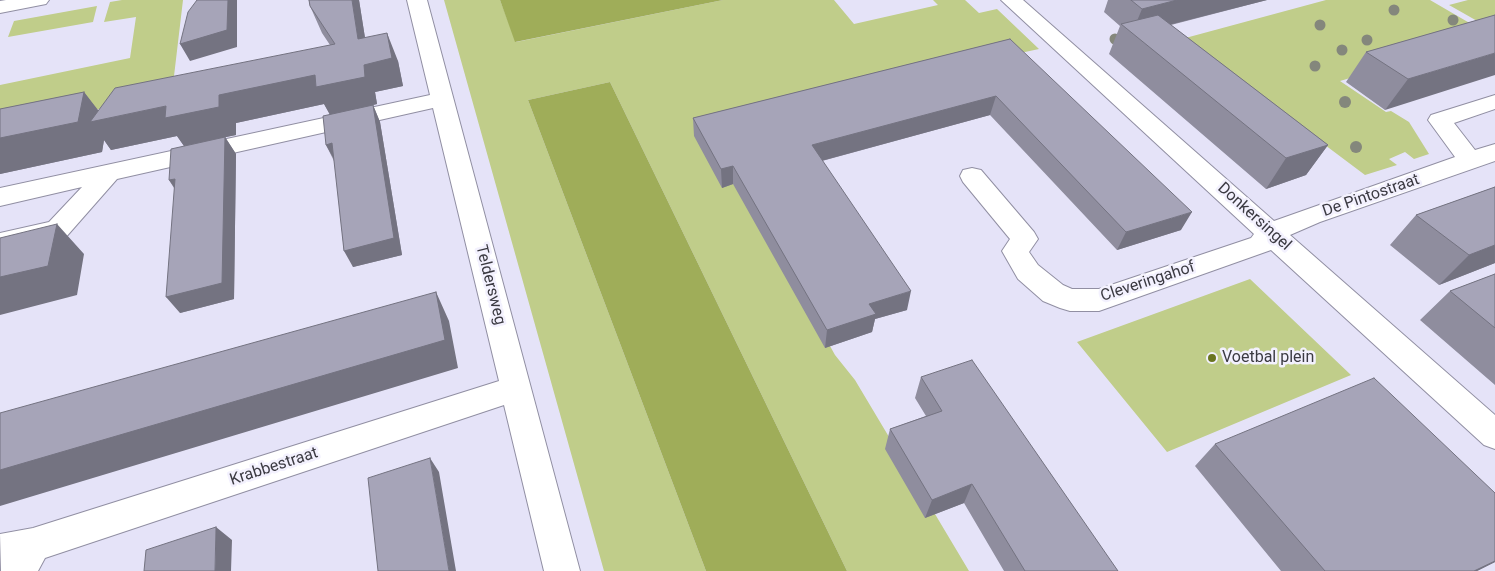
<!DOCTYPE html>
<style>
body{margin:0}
canvas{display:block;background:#e5e3f8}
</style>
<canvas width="1495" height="571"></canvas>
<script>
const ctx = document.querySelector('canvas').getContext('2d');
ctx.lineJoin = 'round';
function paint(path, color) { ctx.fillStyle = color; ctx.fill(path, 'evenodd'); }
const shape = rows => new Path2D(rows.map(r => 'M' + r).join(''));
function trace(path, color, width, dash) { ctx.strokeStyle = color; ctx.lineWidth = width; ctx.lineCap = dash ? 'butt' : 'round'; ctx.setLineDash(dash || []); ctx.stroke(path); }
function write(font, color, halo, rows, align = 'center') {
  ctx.font = font + ' Roboto,sans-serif'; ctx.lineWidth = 5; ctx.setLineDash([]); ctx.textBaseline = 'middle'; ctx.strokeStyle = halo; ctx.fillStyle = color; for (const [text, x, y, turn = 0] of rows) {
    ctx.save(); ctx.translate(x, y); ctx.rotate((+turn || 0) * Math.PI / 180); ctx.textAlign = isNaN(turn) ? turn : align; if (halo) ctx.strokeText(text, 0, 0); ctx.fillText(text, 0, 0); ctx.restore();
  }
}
const green = shape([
 [122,0,183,0,172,93,0,131,0,85,130,58,136,17,104,22,110,2],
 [444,0,500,0,516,42,723,0,834,0,854,24,938,5,933,0,965,0,979,13,997,9,1039,49,1011,55,716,169,746,195,835,355,855,380,969,571,847,571,610,82,528,100,706,571,604,571],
 [1326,0,1430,0,1485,32,1495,29,1495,35,1340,81,1386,112,1391,111,1409,122,1429,154,1414,159,1405,152,1389,159,1397,165,1365,175,1277,109,1178,40],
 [1468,0,1495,0,1495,24,1486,26,1449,5],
 [97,6,93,22,8,37,14,21],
 [1250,279,1351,375,1167,452,1077,342]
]);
const water = shape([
 [500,0,723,0,515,42],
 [610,82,847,571,706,571,528,100]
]);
const minor = shape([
 [6,0,49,0,46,4,0,13,0,1,6,0],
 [407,0,427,0,580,571,544,571,504,405,45,558,38,571,1,571,0,534,33,528,499,381,433,108,117,179,66,237,0,253,0,233,49,222,82,187,0,206,0,188,430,95,407,0],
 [1001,0,1023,0,1274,221,1455,157,1428,120,1431,115,1495,95,1495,109,1454,123,1475,150,1495,144,1495,161,1320,222,1290,235,1495,415,1495,449,1484,445,1271,250,1099,311,1070,311,1060,308,1043,301,1018,279,1002,251,1010,239,963,182,960,176,963,170,972,168,981,170,1034,232,1038,239,1029,252,1038,265,1063,285,1072,289,1099,289,1251,238,1254,234,1001,0]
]);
const trees = [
 [1394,10,5.5],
 [1453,20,5.5],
 [1320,25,5.5],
 [1115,39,5.5],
 [1367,40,5.5],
 [1342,50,5.5],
 [1315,66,5.5],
 [1345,102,6],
 [1356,147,6]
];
const wall = shape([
 [309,0,359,0,365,38,398,61,403,86,375,92,377,104,373,105,380,122,402,255,353,267,334,161,326,145,330,114,324,104,236,123,236,135,225,137,236,154,234,299,180,313,174,188,169,180,184,146,177,136,111,150,104,140,102,152,0,174,0,109,84,92,98,111,330,45,322,33,310,6],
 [1108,0,1267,0,1171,25,1328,145,1306,175,1266,189,1109,54,1120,26,1104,12],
 [1495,15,1385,110,1346,82,1366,52],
 [1010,39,1181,230,1117,250,990,115,822,161,907,310,875,319,872,332,825,348,733,184,722,188,694,136,693,118],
 [1495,187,1495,263,1439,285,1390,245,1416,215],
 [1495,274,1495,385,1420,320,1450,291],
 [921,377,1118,571,1004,571,964,503,925,518,885,449,890,429,926,416,915,398],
 [1215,444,1495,493,1495,562,1477,571,1281,571,1195,466]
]);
const shadedWall = shape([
 [228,0,237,0,237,47,190,61,180,44],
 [352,0,359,0,369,63,387,33,398,61,403,86,375,92,377,104,373,105,380,122,402,255,353,267,344,251,330,115,324,104,236,123,236,135,184,146,177,136,111,150,104,140,102,152,0,174,0,138,84,92,105,119,219,95,358,39],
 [1177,0,1267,0,1133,34,1132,33,1142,9],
 [1495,53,1495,75,1385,110,1408,79],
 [996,96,990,115,810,164,812,145],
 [225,137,236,154,234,299,180,313,166,297],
 [332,143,335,161,326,145],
 [1328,145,1306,175,1266,189,1286,158],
 [733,166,733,184,722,188,721,169],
 [175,179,181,197,169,180],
 [1192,212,1181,230,1117,250,1126,232],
 [57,224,84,254,77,295,0,315,0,277],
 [1495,245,1495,263,1439,285,1469,255],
 [911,291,907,310,875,319,872,332,825,348,827,330,869,304],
 [436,292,449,321,458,368,0,506,0,470],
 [430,458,439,472,456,571,449,571],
 [972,484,964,503,925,518,932,500],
 [216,527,232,540,231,571,215,571],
 [1495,561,1495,562,1477,571,1474,571]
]);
const building = shape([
 [197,0,228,0,227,30,180,44,188,12,197,0],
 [309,0,352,0,358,39,387,33,392,58,364,65,365,77,316,87,315,75,219,95,219,107,165,118,166,106,90,122,115,88,335,44,310,6,309,0],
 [1131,0,1177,0,1142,9,1131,0],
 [1158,15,1328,145,1286,158,1121,24,1158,15],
 [1495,15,1495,53,1408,79,1366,52,1495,15],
 [1010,39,1192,212,1126,232,996,96,812,145,911,291,869,304,876,314,827,330,733,166,721,169,693,118,1010,39],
 [84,92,78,122,0,138,0,109,84,92],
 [373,105,394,238,344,251,332,143,326,145,323,116,373,105],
 [225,137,222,283,166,297,175,179,169,180,171,149,225,137],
 [1495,187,1495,245,1469,255,1416,215,1495,187],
 [57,224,48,266,0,277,0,238,57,224],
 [1495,274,1495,328,1450,291,1495,274],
 [436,292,445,340,0,470,0,413,436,292],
 [972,360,1118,571,1025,571,972,484,932,500,890,429,942,411,921,377,972,360],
 [1374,378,1495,493,1495,561,1474,571,1325,571,1215,444,1374,378],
 [430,458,449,571,378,571,368,478,430,458],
 [216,527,215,571,144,571,146,550,216,527]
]);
const markers = [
 [1212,358,5,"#697520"]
];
const streetNames = [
 ["De Pintostraat",1371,196,-19],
 ["Donkersingel",1254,217,42],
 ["Cleveringahof",1148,282,-18],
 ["Teldersweg",490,285,76],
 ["Krabbestraat",274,467,-18]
];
const poiNames = [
 ["Voetbal plein",1222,358]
];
paint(green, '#c0cd8a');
paint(water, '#9fad59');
trace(minor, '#918fa3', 2);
paint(minor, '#fff');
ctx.fillStyle = '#84877c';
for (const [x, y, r] of trees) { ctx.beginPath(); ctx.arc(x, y, r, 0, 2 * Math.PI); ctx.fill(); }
paint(wall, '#8f8d9e');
paint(shadedWall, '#747381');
paint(building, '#a6a4b8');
trace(building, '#747381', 1);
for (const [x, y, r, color] of markers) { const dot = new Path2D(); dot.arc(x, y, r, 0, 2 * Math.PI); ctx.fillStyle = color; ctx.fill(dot); trace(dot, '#f3f1fe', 2); }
write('16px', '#3b3a42', '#f3f1fe', streetNames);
write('16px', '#3b3a42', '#f3f1fe', poiNames, 'left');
</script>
